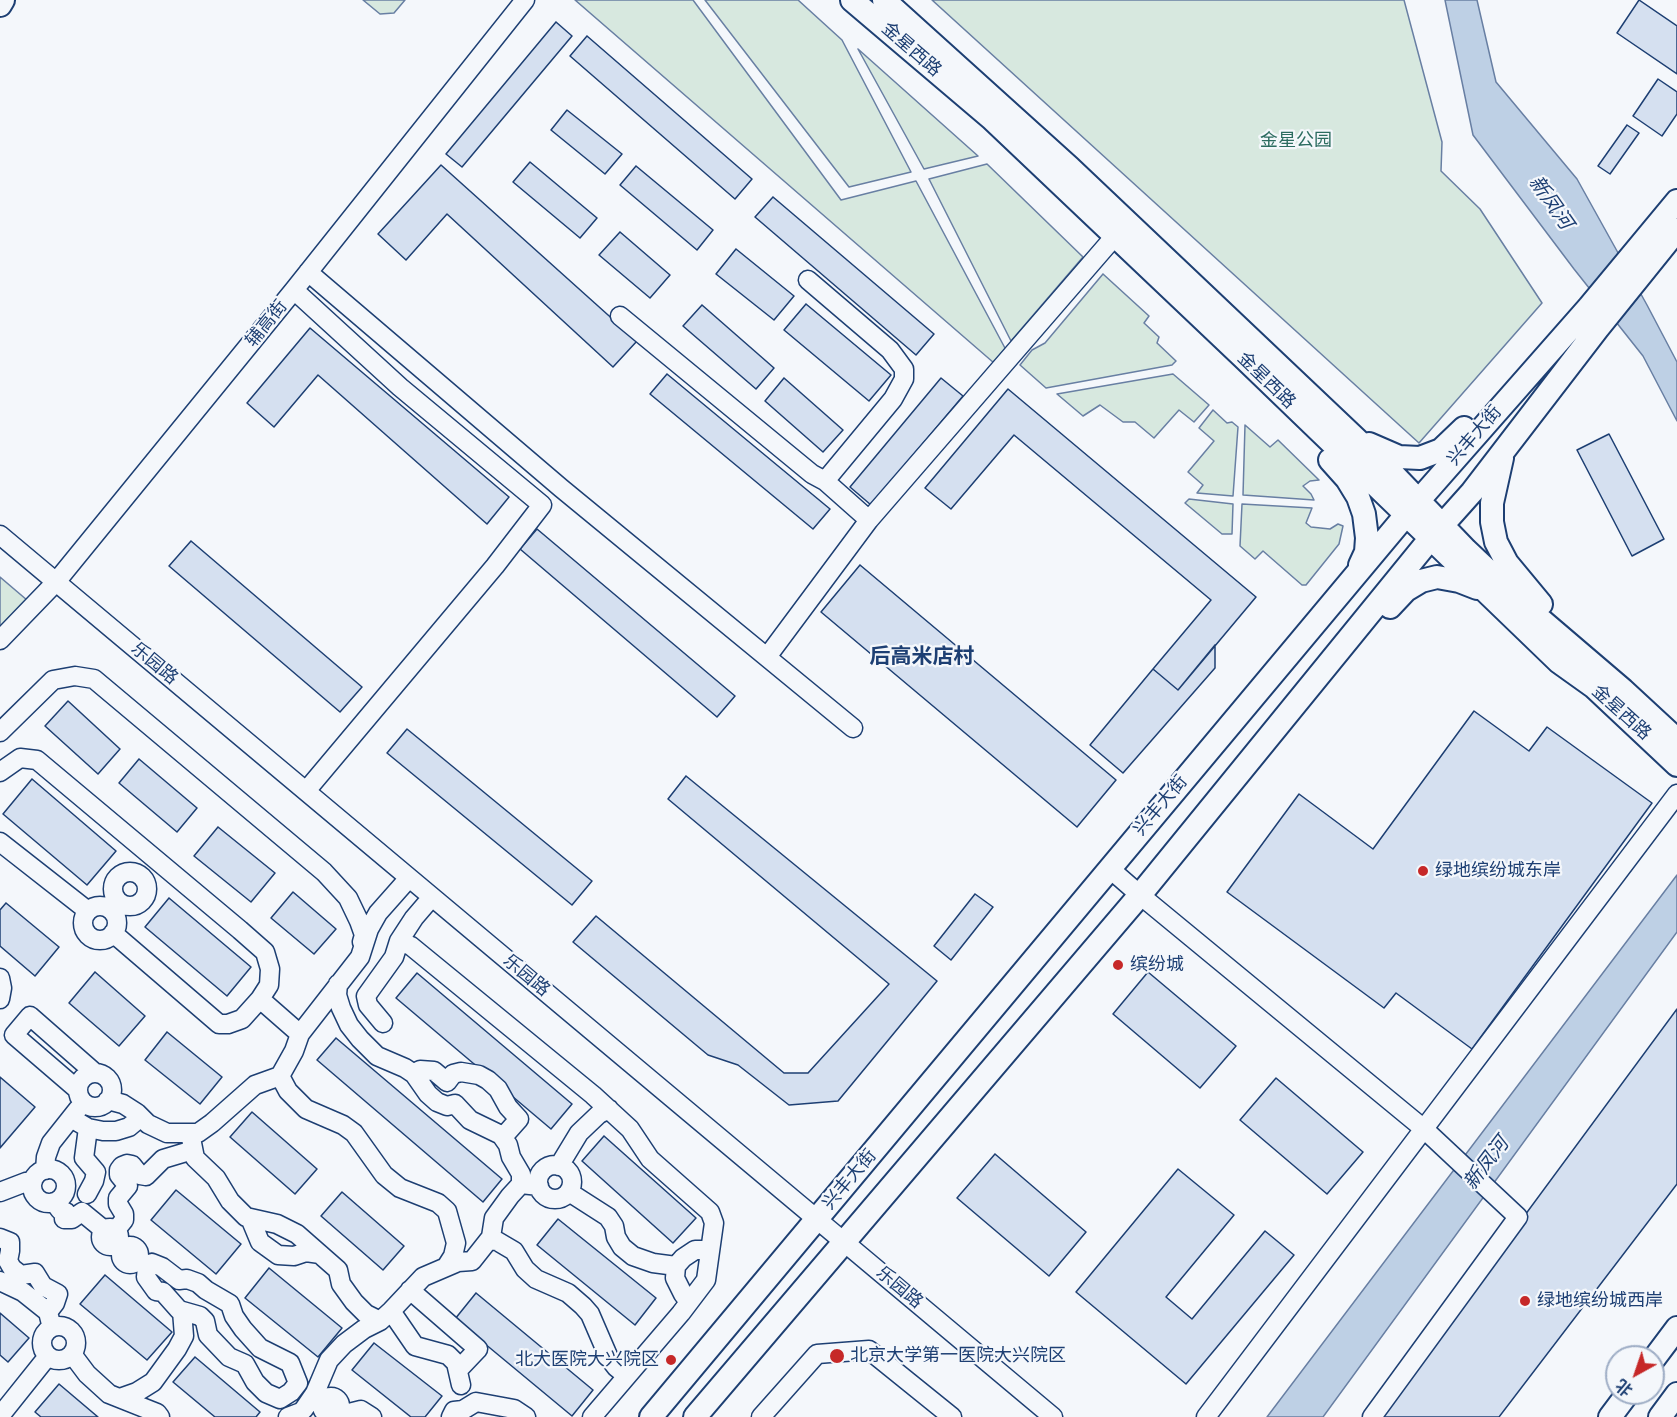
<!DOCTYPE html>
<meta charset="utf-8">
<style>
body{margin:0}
#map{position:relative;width:1677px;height:1417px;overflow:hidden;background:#f4f7fb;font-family:"DejaVu Sans","Noto Sans SC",sans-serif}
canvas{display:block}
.north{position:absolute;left:1605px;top:1345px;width:60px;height:60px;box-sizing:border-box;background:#f4f7fb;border:2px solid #9eadc5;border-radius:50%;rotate:220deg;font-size:16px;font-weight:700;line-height:24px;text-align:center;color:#1d3f73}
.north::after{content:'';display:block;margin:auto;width:21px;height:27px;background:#c62828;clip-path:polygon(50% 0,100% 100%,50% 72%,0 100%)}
</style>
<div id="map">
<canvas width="1677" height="1417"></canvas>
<div class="north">北</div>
</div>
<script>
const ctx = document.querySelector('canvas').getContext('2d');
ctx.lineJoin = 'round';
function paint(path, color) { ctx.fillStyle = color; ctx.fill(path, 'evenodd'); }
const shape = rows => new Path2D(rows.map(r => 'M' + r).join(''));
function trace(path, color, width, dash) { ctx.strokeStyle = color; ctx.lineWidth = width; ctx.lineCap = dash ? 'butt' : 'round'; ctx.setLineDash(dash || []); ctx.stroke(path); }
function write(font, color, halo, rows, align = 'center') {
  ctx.font = font + ' "DejaVu Sans","Noto Sans SC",sans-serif'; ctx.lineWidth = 4.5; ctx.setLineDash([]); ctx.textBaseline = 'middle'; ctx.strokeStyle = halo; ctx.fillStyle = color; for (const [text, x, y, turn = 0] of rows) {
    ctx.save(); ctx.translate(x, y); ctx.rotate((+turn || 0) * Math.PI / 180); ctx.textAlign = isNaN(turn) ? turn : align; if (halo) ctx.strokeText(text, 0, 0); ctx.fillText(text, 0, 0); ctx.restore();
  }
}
const green = shape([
 [363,0,405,0,394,13,380,14,363,0],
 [575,0,693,0,841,200,916,181,1006,350,994,363,575,0],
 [705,0,798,0,842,40,911,172,849,187,705,0],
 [932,0,1404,0,1442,142,1441,171,1480,209,1542,303,1419,443,932,0],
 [858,49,978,156,924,169,858,49],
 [987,164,1083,257,1011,341,929,179,987,164],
 [1103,274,1149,316,1144,323,1159,337,1157,343,1176,361,1172,365,1046,388,1020,365,1032,350,1045,343,1103,274],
 [1173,374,1209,405,1194,422,1179,410,1154,438,1135,422,1123,422,1100,405,1083,416,1057,394,1173,374],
 [1213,410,1227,423,1232,422,1238,427,1233,496,1197,493,1203,485,1188,472,1214,441,1199,428,1213,410],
 [1245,425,1270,447,1278,440,1319,480,1310,481,1303,486,1311,494,1314,500,1243,495,1245,425],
 [1189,499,1233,504,1232,534,1222,534,1185,503,1189,499],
 [1242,504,1312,508,1306,523,1311,527,1330,529,1338,524,1343,526,1339,544,1306,585,1302,585,1263,551,1255,559,1240,546,1242,504],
 [0,577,34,606,0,640,0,577]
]);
const water = shape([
 [1445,0,1477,0,1496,82,1577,179,1647,305,1677,362,1677,421,1643,356,1574,269,1473,135,1445,0],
 [1677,875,1677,932,1323,1417,1267,1417,1677,875]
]);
const building = shape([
 [1639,0,1677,26,1677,74,1617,33,1639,0],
 [556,22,572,36,462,167,446,154,556,22],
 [587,36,752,179,735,199,570,56,587,36],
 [1658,79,1677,92,1677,114,1662,136,1633,116,1658,79],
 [567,110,622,154,605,174,551,130,567,110],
 [1627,125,1639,133,1610,174,1598,166,1627,125],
 [530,162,597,218,580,238,513,182,530,162],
 [441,165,637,341,613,367,447,214,406,260,378,234,441,165],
 [636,166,713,230,697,250,620,185,636,166],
 [773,197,934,334,916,355,755,217,773,197],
 [620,232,670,275,650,298,599,255,620,232],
 [736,249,794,296,774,320,716,274,736,249],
 [806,304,891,375,869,401,784,330,806,304],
 [702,305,774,368,756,389,683,326,702,305],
 [310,328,509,497,487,524,318,375,274,427,247,403,310,328],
 [667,374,830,509,813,529,650,394,667,374],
 [784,378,843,430,823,452,765,401,784,378],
 [941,378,963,396,871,505,850,487,941,378],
 [1008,389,1256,597,1178,690,1153,669,1211,600,1014,435,951,509,925,488,1008,389],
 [1609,434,1664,539,1632,556,1577,450,1609,434],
 [537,529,735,696,717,717,520,549,537,529],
 [191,541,362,687,340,712,169,566,191,541],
 [860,565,1116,780,1077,827,821,612,860,565],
 [1215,645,1215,668,1123,773,1090,745,1153,669,1178,690,1215,645],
 [68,701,120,749,98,774,45,726,68,701],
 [1474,711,1529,751,1547,727,1652,803,1472,1049,1396,993,1384,1008,1227,892,1299,794,1373,849,1474,711],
 [407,729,592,881,572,905,387,753,407,729],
 [139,759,197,808,177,832,119,783,139,759],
 [686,776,937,981,838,1101,789,1105,738,1065,708,1055,573,942,596,916,784,1073,808,1073,889,984,668,799,686,776],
 [32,779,116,851,87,885,3,814,32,779],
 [218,827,275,873,251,902,194,856,218,827],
 [293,892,336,929,314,954,271,918,293,892],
 [975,894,993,907,951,960,934,946,975,894],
 [169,898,251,967,227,996,145,927,169,898],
 [6,903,59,947,35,976,0,946,0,910,6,903],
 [95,972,145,1016,119,1046,69,1003,95,972],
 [1148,972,1236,1046,1200,1088,1113,1014,1148,972],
 [417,973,572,1104,551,1129,396,998,417,973],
 [1677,1009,1677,1184,1499,1417,1376,1417,1677,1009],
 [167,1032,222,1077,200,1104,145,1060,167,1032],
 [336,1038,502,1179,483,1202,317,1060,336,1038],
 [0,1077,35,1107,0,1148,0,1077],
 [1276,1078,1363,1152,1327,1194,1240,1120,1276,1078],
 [252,1112,317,1169,295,1194,230,1137,252,1112],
 [604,1136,696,1218,673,1243,582,1161,604,1136],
 [995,1154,1086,1232,1049,1276,957,1198,995,1154],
 [1178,1169,1234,1215,1166,1297,1192,1319,1265,1231,1294,1255,1186,1384,1076,1292,1178,1169],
 [176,1190,241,1244,216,1274,151,1220,176,1190],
 [342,1192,404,1246,383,1270,321,1216,342,1192],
 [558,1219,656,1298,635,1325,537,1245,558,1219],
 [269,1268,342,1328,318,1357,245,1298,269,1268],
 [105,1275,172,1332,147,1360,80,1304,105,1275],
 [476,1293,593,1390,572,1416,455,1319,476,1293],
 [0,1313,29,1338,8,1362,0,1355,0,1313],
 [374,1343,442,1396,425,1417,411,1417,352,1370,374,1343],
 [195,1357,260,1412,256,1417,215,1417,173,1382,195,1357],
 [59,1384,98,1417,41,1417,35,1412,59,1384]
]);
const minor = shape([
 [308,272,561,488,853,728],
 [808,280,890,350,904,369,904,379,893,399,825,481],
 [294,290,400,387,542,505,495,566,306,791],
 [620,316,812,474,825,481,869,520,1115,236],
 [0,535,1053,1417],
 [0,640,56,582,294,290,525,0],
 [767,657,869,520],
 [0,732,53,680,75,676,94,679,324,872,348,898,359,921,364,935,362,942],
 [0,772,20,758,37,760,240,930,265,952,270,969,269,985,260,999,300,1034,360,957,369,929,378,913,409,878],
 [0,842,88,911],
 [1109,868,1140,895,1424,1129,1518,1217,1372,1417],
 '113 889a17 17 0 1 1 34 0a17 17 0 1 1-34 0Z',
 '83 923a17 17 0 1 1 34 0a17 17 0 1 1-34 0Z',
 [113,933,219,1024,228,1024,242,1019,260,999],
 [399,941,411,946,593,1095,630,1129,650,1159,710,1212,714,1223,706,1280,681,1313,592,1417],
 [0,978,2,988,0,999],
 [338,984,337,995,341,1008,349,1025,360,1039,377,1056,405,1068,414,1074,428,1094,437,1102,447,1106,455,1104,470,1120,501,1135,508,1145,511,1157,521,1174,521,1184],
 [383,1023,368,1005,366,996,394,957,399,941,414,918,432,897],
 '78 1090a17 17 0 1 1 34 0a17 17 0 1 1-34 0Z',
 [414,1074,420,1070,434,1071,447,1082,453,1074,461,1072,479,1075,488,1080,498,1089,508,1107,519,1119,503,1137],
 [280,1076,288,1091,306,1109,343,1125,354,1133,384,1175,400,1188,438,1203,447,1211,456,1243,453,1256,446,1267],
 [78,1090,14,1035,30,1016,95,1073],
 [108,1100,123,1104,137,1113,148,1124,167,1133,198,1133,212,1123,255,1085,280,1076,294,1051,300,1034],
 [71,1118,88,1128,84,1158,96,1172,94,1181,87,1194],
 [88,1128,103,1131,116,1131,129,1127,141,1117],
 [190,1133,195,1158,216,1178,230,1201,246,1217,277,1224,297,1234,338,1270,341,1284,354,1302,366,1314,380,1321],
 '538 1182a17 17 0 1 1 34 0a17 17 0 1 1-34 0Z',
 [559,1166,579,1133,599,1114,609,1109],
 '32 1186a17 17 0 1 1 34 0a17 17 0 1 1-34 0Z',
 [45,1170,46,1157,51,1143,78,1109],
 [0,1192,26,1182,33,1181],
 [569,1192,608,1217,614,1226,616,1237,622,1247,633,1256,653,1263,676,1266,683,1258,695,1250,710,1250],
 [54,1202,60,1210,66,1212,64,1219,72,1219,82,1212,104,1230],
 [250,1218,260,1242,278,1255,294,1256,306,1252,320,1254],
 '101 1237a9 9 0 1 1 18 0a9 9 0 1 1-18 0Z',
 [116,1230,124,1220,124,1214,118,1204,118,1198,128,1186,119,1175,119,1170,122,1166,127,1164,132,1165,140,1175,146,1176,163,1159,193,1150],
 [0,1238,10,1242,10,1251,8,1261,12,1268,21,1275,35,1273,43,1286,58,1294,55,1303,48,1312],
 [489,1240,497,1241,514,1251,525,1269,536,1279,568,1293,583,1306,590,1314,609,1358,616,1367,627,1376],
 '121 1255a9 9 0 1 1 18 0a9 9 0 1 1-18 0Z',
 [138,1259,147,1268,146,1277,156,1291,163,1292,179,1310,200,1316,205,1321,208,1335,229,1357,245,1364,255,1382,266,1393,280,1399,291,1392,298,1383,290,1363,260,1348,243,1329,234,1316,230,1304,206,1290,198,1283,187,1279,179,1280,162,1267,152,1263,147,1268],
 [676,1266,675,1278,683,1294,689,1302],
 [0,1281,23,1292,48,1312,51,1324],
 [410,1290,478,1349,459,1369],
 [391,1311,415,1346,448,1355,456,1363,461,1385],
 '42 1343a17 17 0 1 1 34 0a17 17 0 1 1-34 0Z',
 [72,1354,87,1374,109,1394,157,1413,160,1417],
 '322 1406a9 9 0 1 1 18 0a9 9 0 1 1-18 0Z',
 [120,1398,137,1392,153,1382,177,1349,184,1336,182,1311],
 [339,1410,346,1417,349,1413,361,1410,372,1417],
 [0,1416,48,1356],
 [288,1417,301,1412,304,1409,315,1393,329,1360,344,1344,364,1329,380,1321,391,1311,423,1277,458,1262,472,1261,491,1237,494,1218,510,1196,521,1184,539,1186],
 [451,1417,454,1411,463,1410,476,1402,514,1409,526,1417],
 [761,1417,817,1354,869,1350,952,1417],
 [1206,1417,1677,794]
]);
const major = shape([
 [852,0,991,118,1245,359,1559,662,1594,687,1677,765],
 [884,0,1070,168,1394,475,1466,550,1534,614,1623,690,1677,740],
 [0,5,3,0],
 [1369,444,1399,457,1420,458,1441,450,1464,428],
 [1502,458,1492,503,1492,522,1496,542,1507,563,1541,604],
 [1330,460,1347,479,1358,497,1364,514,1367,538,1366,552,1360,565],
 [1390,607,1406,590,1421,581,1437,577,1459,581,1477,588],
 [1653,1360,1677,1328],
 [651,1417,1405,516,1589,307,1677,201],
 [695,1417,1140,895,1430,539,1472,492,1598,328,1677,230],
 [1610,1417,1628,1393],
 [1660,1417,1677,1394]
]);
const markers = [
 [1423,871,6,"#c62828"],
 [1118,965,6,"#c62828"],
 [1525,1301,6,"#c62828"],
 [837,1356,8,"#c62828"],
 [671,1360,6,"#c62828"]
];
const streetNames = [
 ["金星西路",911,50,41],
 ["辅高街",267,324,-51],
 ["金星西路",1266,381,44],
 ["兴丰大街",1475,436,-49],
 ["乐园路",154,664,40],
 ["金星西路",1621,713,42],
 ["兴丰大街",1161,806,-50],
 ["乐园路",526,976,40],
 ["兴丰大街",850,1180,-50],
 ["乐园路",899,1288,40]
];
const parkNames = [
 ["金星公园",1296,141]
];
const poiNames = [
 ["绿地缤纷城东岸",1435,871],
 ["缤纷城",1130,965],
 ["绿地缤纷城西岸",1537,1301],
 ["北京大学第一医院大兴院区",850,1356],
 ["北大医院大兴院区",659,1360,"right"]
];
const waterNames = [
 ["新凤河",1550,203,55],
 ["新凤河",1487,1164,-53]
];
const quarterNames = [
 ["后高米店村",922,658]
];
paint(green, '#d7e8df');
trace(green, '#687fa3', 1.5);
paint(water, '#bed0e5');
trace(water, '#687fa3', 1.5);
paint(building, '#d5e0f0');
trace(building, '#1d3f73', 1.5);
trace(minor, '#1d3f73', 21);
trace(major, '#1d3f73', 26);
trace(minor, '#f4f7fb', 18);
trace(major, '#f4f7fb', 22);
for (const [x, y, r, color] of markers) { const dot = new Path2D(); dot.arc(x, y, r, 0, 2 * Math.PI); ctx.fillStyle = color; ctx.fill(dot); trace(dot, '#f4f7fb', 2); }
write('18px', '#1d3f73', '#f4f7fb', streetNames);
write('18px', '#2c6c60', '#f4f7fb', parkNames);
write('18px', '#1d3f73', '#f4f7fb', poiNames, 'left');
write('italic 20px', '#1d3f73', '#f4f7fb', waterNames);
write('bold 21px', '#1d3f73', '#f4f7fb', quarterNames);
</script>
